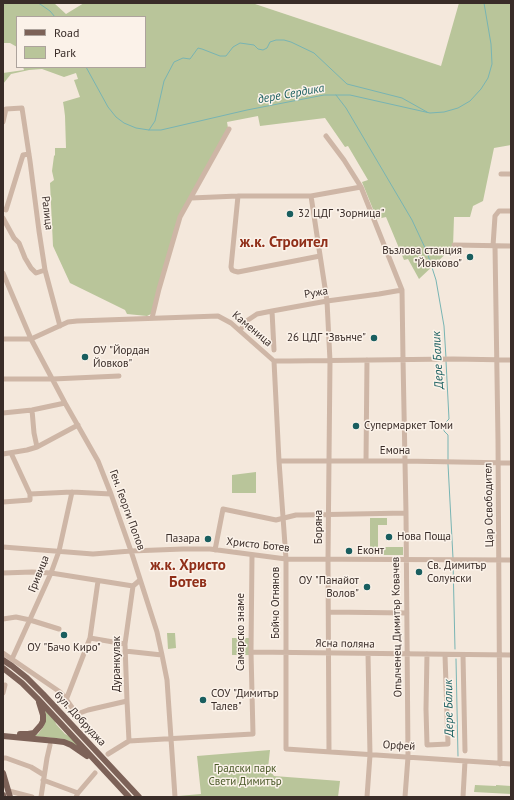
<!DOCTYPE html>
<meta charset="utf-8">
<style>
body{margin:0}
#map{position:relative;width:514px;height:800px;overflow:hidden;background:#f4e8dc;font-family:"PT Sans",sans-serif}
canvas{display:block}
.frame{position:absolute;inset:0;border:4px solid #392c28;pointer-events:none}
.legend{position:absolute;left:16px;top:16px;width:130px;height:52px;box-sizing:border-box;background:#fbf2e9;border:1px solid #ada39c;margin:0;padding:5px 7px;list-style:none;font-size:12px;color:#392c28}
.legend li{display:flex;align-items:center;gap:8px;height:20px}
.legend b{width:20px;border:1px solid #ada39c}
</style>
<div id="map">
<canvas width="514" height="800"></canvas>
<div class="frame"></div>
<ul class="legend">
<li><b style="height:5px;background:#7d6258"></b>Road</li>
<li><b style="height:11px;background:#b9c59a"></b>Park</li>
</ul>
</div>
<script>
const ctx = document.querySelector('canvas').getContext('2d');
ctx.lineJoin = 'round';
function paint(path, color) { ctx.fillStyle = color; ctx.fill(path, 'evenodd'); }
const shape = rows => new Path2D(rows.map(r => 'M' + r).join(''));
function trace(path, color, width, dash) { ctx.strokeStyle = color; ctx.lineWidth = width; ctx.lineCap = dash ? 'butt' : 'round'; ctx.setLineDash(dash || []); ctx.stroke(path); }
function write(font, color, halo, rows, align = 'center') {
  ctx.font = font + ' "PT Sans",sans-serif'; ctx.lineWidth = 3; ctx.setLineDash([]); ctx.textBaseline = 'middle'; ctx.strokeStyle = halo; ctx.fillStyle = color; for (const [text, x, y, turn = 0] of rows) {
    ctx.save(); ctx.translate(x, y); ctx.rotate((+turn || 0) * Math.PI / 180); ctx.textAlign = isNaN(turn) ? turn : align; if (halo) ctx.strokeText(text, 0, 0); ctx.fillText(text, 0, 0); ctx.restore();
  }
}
const green = shape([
 [3,3,54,3,66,14,84,3,252,3,441,66,459,3,511,3,511,145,494,148,483,201,473,206,470,217,454,217,453,247,419,279,408,259,404,260,386,217,377,219,362,182,368,180,348,146,345,147,325,118,260,126,258,116,227,122,228,128,179,216,151,314,147,316,127,314,125,310,70,283,53,246,50,183,54,180,52,171,54,156,55,155,55,148,66,148,65,116,64,108,63,102,80,97,74,80,78,79,76,73,64,77,42,69,29,70,11,74,3,84,3,73,24,70,23,67,145,67,145,17,17,17,17,47,10,43,3,43],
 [256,472,256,493,232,493,232,475],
 [370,518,387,518,387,525,378,525,378,547,403,547,403,555,370,555],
 [167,633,175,633,176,648,168,649],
 [232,638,250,638,250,655,232,655],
 [43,708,55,721,56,724,65,734,69,736,83,750,64,739,33,736,38,734,44,726],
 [270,750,268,768,274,776,340,781,338,797,178,797,178,796,201,794,197,756],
 [475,785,496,786,496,785,511,786,511,794,474,792]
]);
const stream = shape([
 [37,3,40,4,50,11,55,17],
 [86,67,108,107,116,117,124,123,136,128,149,130,161,130,247,110,324,95,350,95,430,113,444,112,458,108,470,101,481,89,488,78,492,64,491,44,484,3],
 [336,95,346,108,412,220,427,252,436,280,444,326,446,358],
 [149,130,155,121,164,81,174,62,183,58,190,59,198,48,202,49,220,56,226,56,233,47,240,43,254,45,258,49,263,50,267,48,270,42,276,40,284,40,291,42,314,53,347,84,402,98,427,112],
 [446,361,449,419,445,423,444,431,448,435,448,460],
 [448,464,453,558],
 [453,561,455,649],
 [456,659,458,756]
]);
const minor = shape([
 [3,122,6,109,22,108,30,161,39,231,45,270,60,326],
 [326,136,344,160,361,187,402,290,403,359,406,513,408,757,405,797],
 [501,174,511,174],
 [238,196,231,267,232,270,234,271,238,272,320,256],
 [311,196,327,301,330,361,328,559,329,752],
 [191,198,238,196,311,196,361,187],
 [3,209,6,210,23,155,29,154],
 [3,218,14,238,19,243,25,258,31,268,36,273,45,270],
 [454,245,511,246],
 [493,246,495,216,499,211,511,211],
 [495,246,498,440,500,764],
 [3,273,31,339,65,403,98,461,111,494,131,551,157,632,162,655,167,680,175,797],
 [272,311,274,350],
 [152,318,159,289,180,217,229,129],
 [240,330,248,320,257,314,272,311,327,301,379,294,402,290],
 [3,339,31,339,68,322,77,321,218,316,231,323,274,361,289,361,453,359,511,360],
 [274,361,279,461,286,559,286,749,511,764],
 [3,379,53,379,119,376],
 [32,410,34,433,37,447],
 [3,413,32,410,65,403],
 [3,454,27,450,37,447,78,425],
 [279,461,404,461,511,463],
 [366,461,367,360],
 [30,494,72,492,111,494],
 [3,502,30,500,30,494,11,453],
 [3,547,93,554,131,551,183,549,210,549,286,559,511,560],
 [215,550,223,509,276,520,296,515,303,515,406,513],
 [3,573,32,572,51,573,133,586,140,580],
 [329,612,407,613],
 [3,619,16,617,30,620,59,629],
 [90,638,125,644],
 [125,651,162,655],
 [251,652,511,655],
 [3,653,60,692,64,696,89,732],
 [427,654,426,709,427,745,448,744,445,655],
 [463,655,465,751],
 [12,659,51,573,59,551,72,492],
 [3,693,5,685],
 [66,700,90,638,98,581],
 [77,714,88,710,127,701],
 [129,741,127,701,125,644,133,586],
 [108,754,129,741,253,734,251,652,252,555],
 [3,758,6,758,31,767,44,775],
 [43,780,78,793],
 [9,791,32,797],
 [41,797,47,758,50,745],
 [76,797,78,793,95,773],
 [367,797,370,755,368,654],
 [463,797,465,761]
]);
const major = shape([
 [3,660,12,666,27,678,43,694,139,797],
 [3,668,22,683,37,698,129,797],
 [20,734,28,734,34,733,41,725,43,721,43,715,39,702],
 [3,736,56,741,64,742,71,745,87,756],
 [3,773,10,797],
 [3,795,3,797]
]);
const markers = [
 [290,214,4,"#195e5f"],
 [470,257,4,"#195e5f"],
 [374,338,4,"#195e5f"],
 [85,357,4,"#195e5f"],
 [356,426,4,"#195e5f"],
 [389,537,4,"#195e5f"],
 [208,539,4,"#195e5f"],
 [349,551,4,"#195e5f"],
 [419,572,4,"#195e5f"],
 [367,587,4,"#195e5f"],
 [64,635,4,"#195e5f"],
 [203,700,4,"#195e5f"]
];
const streetNames = [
 ["Ралица",47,213,83],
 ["Ружа",316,293,-9],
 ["Каменица",252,329,40],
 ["Емона",395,451],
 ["Цар Освободител",489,505,-91],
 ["Ген. Георги Попов",127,510,70],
 ["Боряна",319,527,-90],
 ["Христо Ботев",258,545,6],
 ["Гривица",39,574,-68],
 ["Бойчо Огнянов",276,603,-90],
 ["Опълченец Димитър Ковачев",397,627,-91],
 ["Самарско знаме",241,632,-90],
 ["Ясна поляна",345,644,1],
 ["Дуранкулак",117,664,-90],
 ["бул. Добруджа",80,719,47],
 ["Орфей",399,746,4]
];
const poiNames = [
 ["32 ЦДГ \"Зорница\"",298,214],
 ["Възлова станция",462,251,"right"],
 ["\"Йовково\"",462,264,"right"],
 ["26 ЦДГ \"Звънче\"",366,338,"right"],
 ["ОУ \"Йордан",93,351],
 ["Йовков\"",93,364],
 ["Супермаркет Томи",364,426],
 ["Нова Поща",397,537],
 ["Пазара",200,539,"right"],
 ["Еконт",357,551],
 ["Св. Димитър",427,566],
 ["Солунски",427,579],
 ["ОУ \"Панайот",359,581,"right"],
 ["Волов\"",359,594,"right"],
 ["ОУ \"Бачо Киро\"",64,648,"center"],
 ["СОУ \"Димитър",211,694],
 ["Талев\"",211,707]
];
const parkNames = [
 ["Градски парк",245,769],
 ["Свети Димитър",245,782]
];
const waterNames = [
 ["дере Сердика",291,94,-10],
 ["Дере Балик",438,360,-93],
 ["Дере Балик",449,708,-91]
];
const districtNames = [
 ["ж.к. Строител",284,243],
 ["ж.к. Христо",188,566],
 ["Ботев",188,583]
];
paint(green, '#b9c59a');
trace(stream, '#78b4b3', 1);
trace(minor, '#ceb6a6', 5);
trace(major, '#7d6258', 6);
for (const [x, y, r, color] of markers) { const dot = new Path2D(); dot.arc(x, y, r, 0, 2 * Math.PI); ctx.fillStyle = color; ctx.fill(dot); trace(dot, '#fbf2e9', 1.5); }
write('11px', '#392c28', '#fbf2e9', streetNames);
write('11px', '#392c28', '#fbf2e9', poiNames, 'left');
write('11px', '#4b5a29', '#fbf2e9', parkNames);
write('italic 12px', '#195e5f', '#fbf2e9', waterNames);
write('bold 15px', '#902f19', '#fbf2e9', districtNames);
</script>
